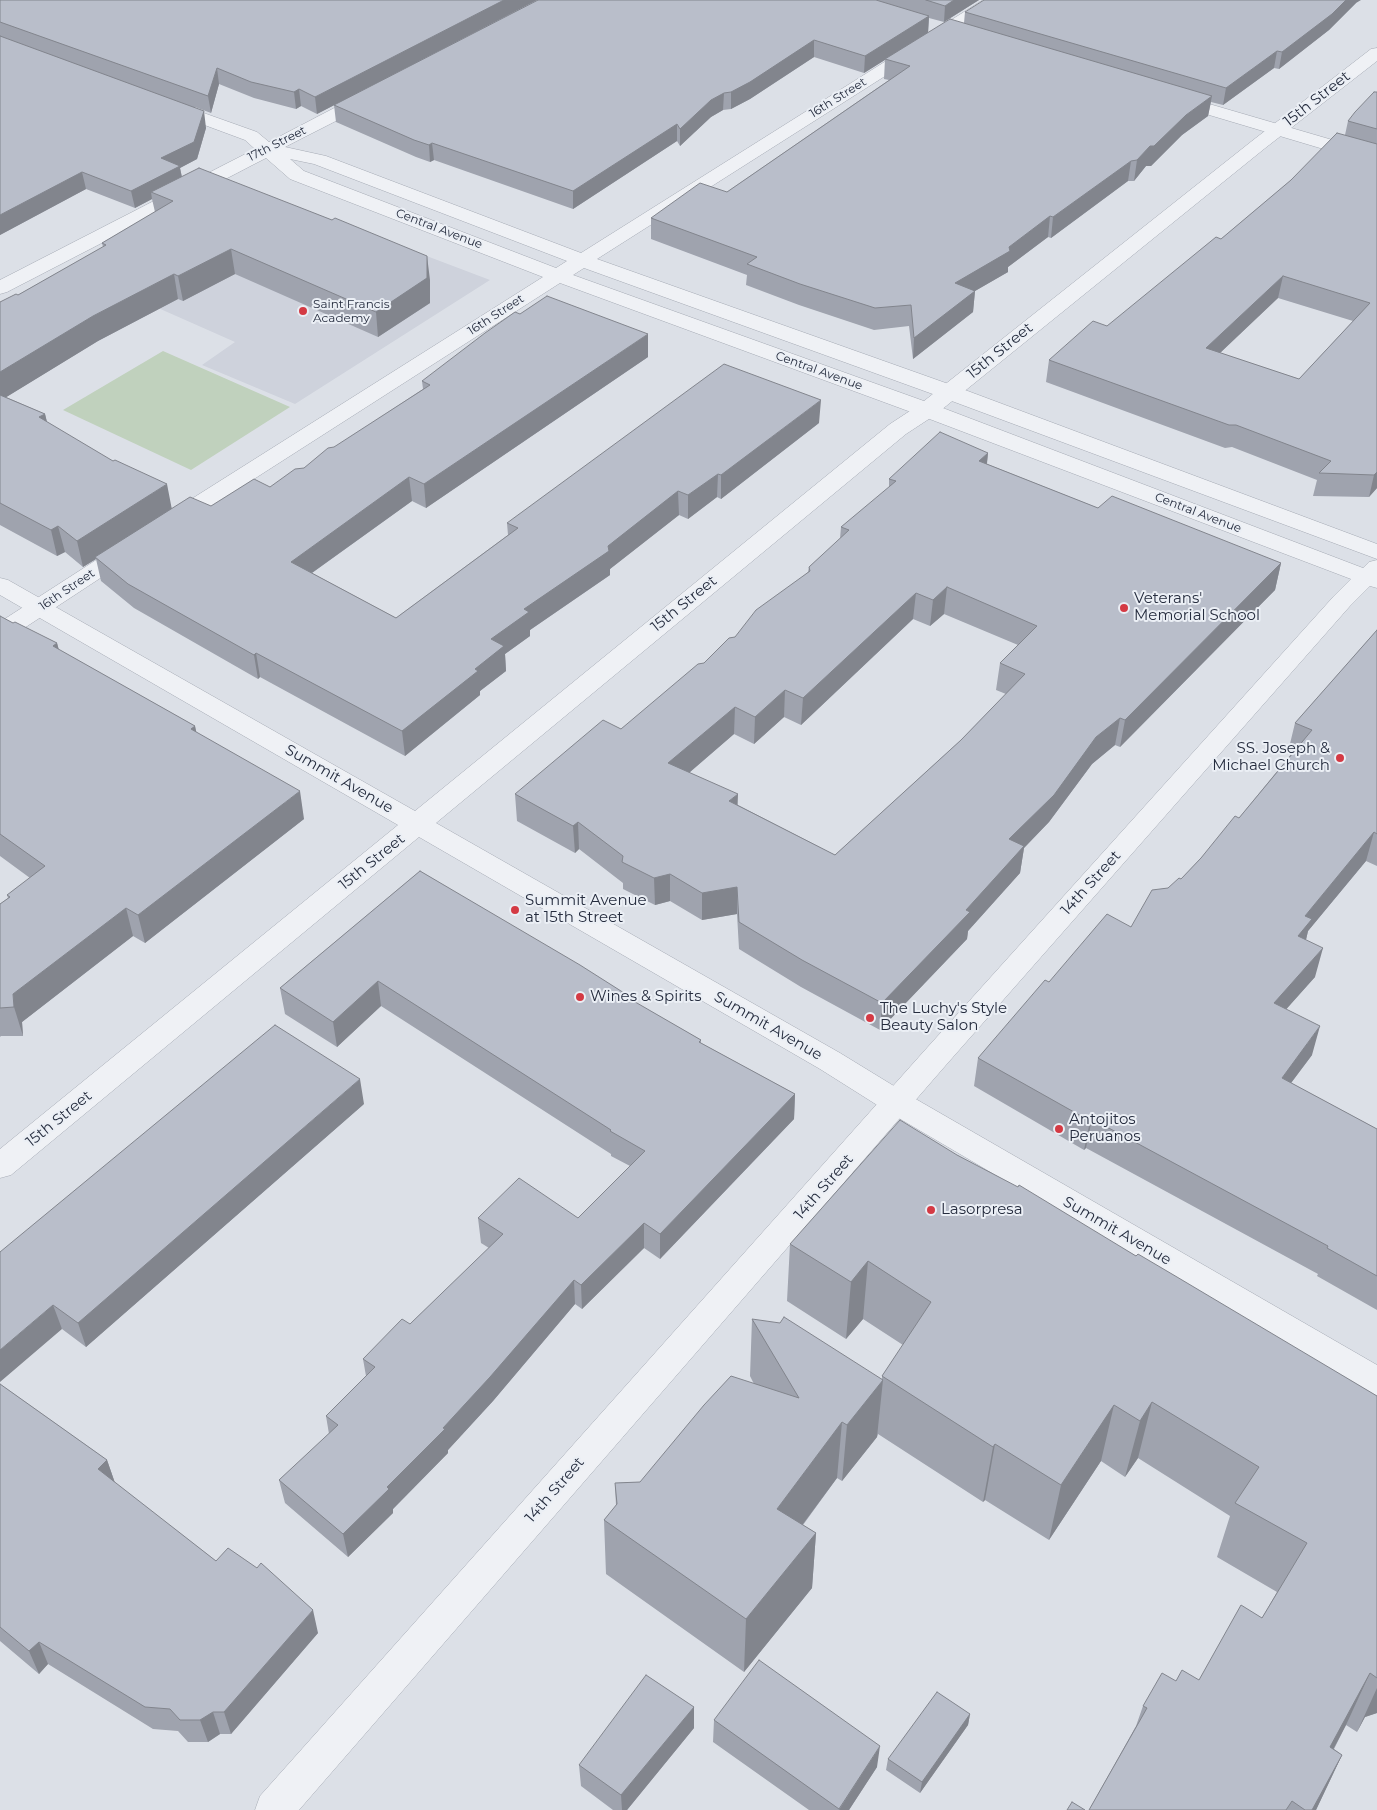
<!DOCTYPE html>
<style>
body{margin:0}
canvas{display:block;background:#dce0e7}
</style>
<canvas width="1377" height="1810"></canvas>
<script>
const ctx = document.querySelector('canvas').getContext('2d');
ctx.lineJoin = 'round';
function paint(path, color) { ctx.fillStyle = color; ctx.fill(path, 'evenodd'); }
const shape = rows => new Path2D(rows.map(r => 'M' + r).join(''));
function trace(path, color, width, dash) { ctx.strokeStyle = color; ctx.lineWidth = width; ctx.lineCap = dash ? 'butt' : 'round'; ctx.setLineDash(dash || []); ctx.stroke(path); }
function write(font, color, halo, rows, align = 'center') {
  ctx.font = font + ' Montserrat,sans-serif'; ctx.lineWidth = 4; ctx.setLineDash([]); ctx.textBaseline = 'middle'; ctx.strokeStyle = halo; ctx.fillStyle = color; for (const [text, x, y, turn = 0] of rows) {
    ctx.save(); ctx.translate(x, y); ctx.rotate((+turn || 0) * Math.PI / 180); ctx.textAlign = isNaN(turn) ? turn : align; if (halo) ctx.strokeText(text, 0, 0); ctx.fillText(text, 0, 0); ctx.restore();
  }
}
const built = shape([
 [242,186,490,280,295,404,202,365,235,342,79,273]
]);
const green = shape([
 [163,351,290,407,191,470,63,410]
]);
const minor = shape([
 [983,0,1002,0,1000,3,597,259,957,387,1377,544,1377,559,941,397,584,268,573,275,935,405,1363,568,1369,562,1377,560,1377,588,1370,586,1350,606,946,1065,299,1810,255,1810,260,1796,926,1049,1334,596,1351,579,919,415,560,283,179,527,171,529,163,527,160,522,163,517,543,277,290,179,266,158,7,292,0,294,0,280,255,149,245,140,164,110,161,106,164,102,170,101,257,132,269,142,363,93,369,92,375,93,378,97,375,101,285,147,326,156,581,253,983,0],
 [290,159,314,164,567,261,556,268,304,171,290,159],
 [1175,94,1377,153,1377,165,1169,103,1166,99,1169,95,1175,94],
 [129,542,137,544,141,549,137,554,9,638,0,641,0,622,121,544,129,542]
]);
const tertiary = shape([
 [1377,48,1377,61,1264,149,935,415,906,434,436,823,840,1053,907,1094,1377,1365,1377,1396,1365,1392,885,1110,820,1069,419,837,11,1175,0,1178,0,1149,398,825,0,595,0,578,8,580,415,811,890,424,919,405,1252,141,1371,49,1377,48]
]);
const wall = shape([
 [0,0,537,0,317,114,301,106,296,109,254,98,219,84,211,113,195,107,206,128,197,159,180,168,182,177,430,280,430,303,378,337,235,274,183,301,178,299,98,341,6,397,45,414,47,422,172,508,211,506,270,487,304,468,423,389,422,381,648,357,426,508,412,501,312,573,396,618,508,535,507,523,819,423,721,499,717,497,688,519,679,515,610,569,610,575,530,630,530,636,505,654,506,671,480,691,480,695,405,756,260,677,258,679,134,608,101,581,96,559,83,567,65,552,57,556,0,525,0,302,18,295,103,247,102,243,155,212,152,199,135,208,86,189,0,235],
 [538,0,979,0,944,22,929,18,928,33,864,73,814,57,750,99,731,109,723,110,711,117,680,146,677,141,573,209,434,160,430,162,416,157,336,122,334,105],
 [1356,3,1329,30,1279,69,1274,68,1223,105,1211,102,1208,116,1182,135,1151,166,1146,166,1134,181,1128,181,1051,238,1048,237,1008,267,1008,272,975,291,973,312,913,359,909,326,874,330,799,305,746,285,747,275,651,239,651,218,727,192,889,80,884,79,885,59,964,23,965,12],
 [1377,92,1377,488,1369,497,1313,496,1317,480,1232,447,1225,448,1046,382,1049,360,1107,326,1221,239,1345,135,1348,121],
 [1278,298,1353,321,1299,379,1220,353],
 [988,453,987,464,1098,508,1281,563,1275,590,1120,747,1115,745,1092,764,1049,822,1024,848,1020,873,968,931,967,939,880,1030,801,987,739,949,737,914,702,920,670,901,655,905,623,889,623,883,579,849,575,853,517,821,515,794,621,729,704,663,735,637,808,572,809,567,840,539,841,527,889,488,889,479],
 [944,614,1018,645,1000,663,996,690,1006,694,961,740,835,855,738,805,689,773,734,734,754,744,784,717,801,725,913,619,930,626],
 [0,616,13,623,57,643,59,650,195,726,196,732,304,819,145,943,133,936,22,1022,23,1036,1,1036,0,1037,0,904,8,898,7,895,30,878,0,856],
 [1377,630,1377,866,1366,861,1308,931,1306,940,1315,977,1286,1009,1312,1055,1291,1083,1377,1129,1377,1310,1317,1276,1318,1274,1086,1148,1084,1150,974,1086,978,1058,1049,982,1131,927,1168,888,1181,879,1239,818,1292,753,1288,752,1295,723],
 [420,871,632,998,632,1001,701,1040,701,1043,795,1094,794,1119,660,1259,644,1248,582,1309,575,1304,493,1401,448,1450,448,1453,393,1509,393,1513,348,1557,285,1503,279,1480,329,1434,326,1416,366,1376,363,1359,410,1324,489,1248,481,1243,478,1218,578,1218,630,1166,611,1156,611,1154,381,1006,337,1047,285,1014,280,988],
 [364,1104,86,1347,62,1329,0,1252],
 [957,1155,1136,1256,1377,1396,1377,1713,1365,1717,1357,1732,1346,1725,1334,1749,1342,1755,1316,1810,1089,1810,1136,1726,1143,1706,1176,1681,1199,1680,1262,1618,1277,1592,1217,1557,1230,1516,1138,1458,1125,1477,1101,1461,1049,1540,985,1500,983,1502,878,1434,877,1437,842,1481,837,1478,803,1525,816,1533,812,1588,744,1672,606,1574,604,1520,616,1506,615,1483,640,1482,754,1384,750,1376,752,1319,882,1379,882,1376,903,1345,863,1319,846,1339,787,1301,790,1244],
 [0,1384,107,1460,115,1483,216,1561,318,1633,231,1734,220,1734,208,1742,188,1742,178,1731,153,1729,48,1664,39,1674,0,1641],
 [694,1707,694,1728,627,1810,613,1810,581,1786,579,1765],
 [970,1714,968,1725,920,1793,886,1770,888,1759],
 [714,1720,877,1767,849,1810,809,1810,713,1742]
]);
const shadedWall = shape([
 [504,0,537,0,317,114,315,97],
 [954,0,979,0,944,22,945,6],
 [1346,0,1361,0,1356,3,1329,30,1279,69,1282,52],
 [929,16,928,33,864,73,865,56],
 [814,40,814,57,750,99,731,109,731,92],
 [1277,51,1274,68,1223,105,1226,88],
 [217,68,219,84,211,113,208,96],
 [299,89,301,106,296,109,294,92],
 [724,93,723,110,711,117,680,146,680,129,711,100],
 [1212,96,1208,116,1182,135,1151,166,1146,166,1134,181,1137,160,1150,146,1186,115],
 [204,111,206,128,197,159,180,168,183,183,151,192,152,199,135,208,131,191,161,158],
 [677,124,677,141,573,209,573,191],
 [432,143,434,160,430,162,429,145],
 [1131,161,1128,181,1051,238,1053,217],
 [82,172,86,189,0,235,0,215],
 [1050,216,1048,237,1008,267,1008,272,975,291,973,312,913,359,914,338,955,283,1009,247],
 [231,249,235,274,183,301,178,276],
 [427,256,430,280,430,303,378,337,376,312],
 [174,274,178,299,98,341,0,401,0,372,93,316],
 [1283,276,1278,298,1202,370,1206,348],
 [648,334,648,357,426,508,424,484],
 [821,400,819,423,721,499,721,475],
 [45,414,51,439,39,417],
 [988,453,985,479,979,461],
 [1377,472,1377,488,1369,497,1374,475],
 [718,474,717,497,688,519,688,495],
 [409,477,412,501,295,585,291,562],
 [167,484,172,510,95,557,96,559,83,567,77,541],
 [678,491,679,515,610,569,610,575,530,630,530,636,505,654,506,671,480,691,480,695,405,756,402,731,491,639,524,609],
 [58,526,65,552,57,556,51,530],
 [1281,563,1275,590,1120,747,1125,720],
 [947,587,944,614,930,626,933,600],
 [916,593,913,619,801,725,803,698],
 [57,643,64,671,53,646],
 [256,653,260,677,258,679,254,655],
 [785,690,784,717,754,744,755,717],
 [735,707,734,734,669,790,668,763],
 [1120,718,1115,745,1092,764,1049,822,1024,848,1020,873,968,931,967,939,880,1030,882,1003,966,910,1009,839,1096,737],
 [195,726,201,754,191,729],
 [300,791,304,819,145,943,138,915],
 [738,794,737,821,729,801],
 [578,822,579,849,575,853,573,826],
 [1374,832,1366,861,1308,931,1304,948,1298,936,1305,916],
 [670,874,670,901,655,905,654,878],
 [737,887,737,914,702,920,702,893],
 [126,908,133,936,22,1022,23,1036,14,1007,13,994],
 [1323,948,1315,977,1266,1032,1274,1003],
 [378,981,381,1006,337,1047,333,1022],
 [1320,1026,1312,1055,1273,1107,1282,1078],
 [360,1079,364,1104,86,1347,78,1323],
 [795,1094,794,1119,660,1259,660,1234],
 [1092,1119,1086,1148,1084,1150,1090,1121],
 [644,1223,644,1248,582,1309,581,1285],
 [868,1261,863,1319,846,1339,851,1282],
 [574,1280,575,1304,493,1401,448,1450,448,1453,393,1509,393,1513,348,1557,343,1534,443,1428],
 [53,1305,62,1329,0,1382,0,1350],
 [883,1380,877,1437,842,1481,847,1425],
 [1152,1402,1138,1458,1125,1477,1140,1421],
 [1114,1405,1101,1461,1049,1540,1061,1485],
 [842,1422,837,1478,774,1563,777,1509],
 [995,1444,985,1500,983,1502,993,1447],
 [107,1460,115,1483,98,1469],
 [816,1533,812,1588,744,1672,746,1619],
 [313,1610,318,1633,231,1734,224,1712],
 [39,1642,48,1664,39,1674,29,1651],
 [1370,1673,1346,1725,1308,1797,1330,1747],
 [1377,1688,1377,1713,1365,1717,1357,1732],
 [694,1707,694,1728,627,1810,622,1810,621,1795],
 [213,1712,220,1734,208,1742,200,1720],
 [970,1714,968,1725,920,1793,922,1782],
 [880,1746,877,1767,849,1810,839,1810],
 [1342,1755,1316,1810,1312,1810]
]);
const building = shape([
 [0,0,504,0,315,97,299,89,294,92,251,82,217,68,208,96,0,22,0,0],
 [538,0,876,0,929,16,865,56,814,40,750,82,731,92,724,93,711,100,680,129,677,124,573,191,432,143,429,145,414,140,334,105,538,0],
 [926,0,954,0,945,6,926,0],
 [984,0,1346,0,1332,14,1282,52,1277,51,1226,88,965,12,984,0],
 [950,19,1212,96,1186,115,1154,146,1150,146,1137,160,1131,161,1053,217,1050,216,1009,247,1010,251,955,283,975,291,914,338,911,305,875,308,800,284,747,264,757,257,651,218,700,183,727,192,910,66,885,59,950,19],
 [0,36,204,111,194,142,161,158,180,166,131,191,82,172,0,215,0,36],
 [1374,92,1377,92,1377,129,1348,121,1355,112,1374,92],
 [1337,133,1377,144,1377,472,1374,475,1319,473,1331,461,1236,425,1229,425,1049,360,1093,321,1107,326,1216,237,1221,239,1291,180,1337,133],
 [1283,276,1370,303,1299,379,1206,348,1283,276],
 [199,168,332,220,335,218,427,256,427,278,376,312,231,249,178,276,174,274,93,316,0,372,0,302,16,294,18,295,106,245,102,243,173,201,151,192,199,168],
 [547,296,648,334,424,484,409,477,291,562,396,618,518,528,507,523,724,364,821,400,721,475,718,474,688,495,678,491,608,546,609,551,524,609,529,612,491,639,504,646,475,669,478,671,402,731,256,653,254,655,128,584,95,557,190,497,211,506,254,479,270,487,295,469,304,468,328,448,334,447,430,385,422,381,485,333,515,312,520,314,547,296],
 [0,395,45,414,39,417,113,461,115,460,167,484,77,541,58,526,51,530,0,503,0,395],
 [940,432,988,453,979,461,1098,508,1112,496,1281,563,1125,720,1120,718,1096,737,1054,795,1009,839,1024,846,966,910,970,912,882,1003,802,960,739,922,737,887,702,893,670,874,654,878,622,862,623,856,578,822,573,826,515,794,603,720,621,729,698,664,704,663,729,638,735,637,756,610,810,571,809,567,849,530,841,527,896,481,889,479,940,432],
 [947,587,1037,626,1000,663,1025,674,961,740,835,855,729,801,738,794,668,763,735,707,755,717,785,690,803,698,916,593,933,600,947,587],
 [0,616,13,623,15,622,57,643,53,646,195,726,191,729,300,791,138,915,126,908,13,994,14,1007,0,1008,0,904,10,897,7,895,45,866,0,834,0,616],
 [1377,630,1377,834,1374,832,1305,916,1312,919,1298,936,1323,948,1274,1003,1320,1026,1282,1078,1377,1129,1377,1276,1327,1248,1328,1246,1092,1119,1090,1121,978,1058,1045,980,1049,982,1107,914,1131,927,1152,890,1168,888,1179,878,1181,879,1201,858,1235,816,1239,818,1312,730,1295,723,1377,630],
 [420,871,580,965,632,998,630,999,701,1040,699,1042,795,1094,660,1234,644,1223,581,1285,574,1280,490,1377,443,1428,445,1429,387,1487,389,1489,343,1534,279,1480,338,1425,326,1416,375,1367,363,1359,402,1319,410,1324,503,1234,478,1218,519,1178,578,1218,645,1151,610,1131,611,1130,378,981,333,1022,280,988,420,871],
 [275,1025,360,1079,78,1323,53,1305,0,1350,0,1252,275,1025],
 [900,1120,957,1155,1018,1187,1019,1185,1136,1256,1138,1254,1177,1277,1377,1396,1377,1678,1370,1673,1330,1747,1342,1755,1312,1810,1305,1810,1292,1801,1286,1810,1089,1810,1147,1708,1143,1706,1162,1673,1176,1681,1182,1670,1199,1680,1241,1605,1262,1618,1307,1543,1235,1503,1259,1467,1152,1402,1140,1421,1114,1405,1061,1485,995,1444,993,1447,882,1376,931,1302,868,1261,851,1282,790,1244,900,1120],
 [784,1317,883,1380,847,1425,842,1422,777,1509,816,1533,746,1619,604,1520,617,1504,615,1483,640,1482,704,1405,731,1376,799,1398,752,1319,780,1323,784,1317],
 [0,1384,107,1460,98,1469,216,1561,228,1548,257,1568,261,1563,313,1610,224,1712,213,1712,200,1720,180,1720,170,1709,145,1707,39,1642,29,1651,0,1627,0,1384],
 [759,1660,880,1746,839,1809,714,1720,759,1660],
 [646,1675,694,1707,621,1795,579,1765,646,1675],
 [937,1692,970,1714,922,1782,888,1759,937,1692],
 [1072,1802,1085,1810,1067,1810,1072,1802]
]);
const markers = [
 [303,311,5,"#d43a44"],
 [1124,608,5,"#d43a44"],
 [1340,758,5,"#d43a44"],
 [515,910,5,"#d43a44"],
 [580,997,5,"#d43a44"],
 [870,1018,5,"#d43a44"],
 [1059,1129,5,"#d43a44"],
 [931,1210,5,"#d43a44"]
];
const farStreetnames = [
 ["16th Street",838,98,-32],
 ["17th Street",277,144,-27],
 ["Central Avenue",439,229,21],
 ["16th Street",496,315,-33],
 ["Central Avenue",819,371,20],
 ["Central Avenue",1198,513,21],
 ["16th Street",67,590,-34]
];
const farPoinames = [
 ["Saint Francis",313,304],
 ["Academy",313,318]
];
const streetNames = [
 ["15th Street",1317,99,-38],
 ["15th Street",1000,351,-39],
 ["15th Street",684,604,-39],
 ["Summit Avenue",339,779,30],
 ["15th Street",372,862,-39],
 ["14th Street",1091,883,-48],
 ["Summit Avenue",768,1026,30],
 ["15th Street",59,1119,-39],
 ["14th Street",824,1187,-49],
 ["Summit Avenue",1117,1231,30],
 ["14th Street",555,1490,-49]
];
const poiNames = [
 ["Veterans'",1134,599],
 ["Memorial School",1134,616],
 ["SS. Joseph &",1330,749,"right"],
 ["Michael Church",1330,766,"right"],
 ["Summit Avenue",525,901],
 ["at 15th Street",525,918],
 ["Wines & Spirits",590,997],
 ["The Luchy's Style",880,1009],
 ["Beauty Salon",880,1026],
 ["Antojitos",1069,1120],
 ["Peruanos",1069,1137],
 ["Lasorpresa",941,1210]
];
paint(built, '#ced2dc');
paint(green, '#c0d1bd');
trace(minor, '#a5aab4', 1);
trace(tertiary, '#a5aab4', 1);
paint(minor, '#eff1f5');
paint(tertiary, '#eff1f5');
paint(wall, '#9fa3ae');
paint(shadedWall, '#82858d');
paint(building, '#b9beca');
trace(building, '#82858d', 1);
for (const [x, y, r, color] of markers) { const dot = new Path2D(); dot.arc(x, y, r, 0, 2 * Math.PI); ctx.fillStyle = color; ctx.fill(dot); trace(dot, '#ebeff5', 2); }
write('12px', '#252c3e', '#ebeff5', farStreetnames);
write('12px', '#252c3e', '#ebeff5', farPoinames, 'left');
write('15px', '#252c3e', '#ebeff5', streetNames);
write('15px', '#252c3e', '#ebeff5', poiNames, 'left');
</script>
